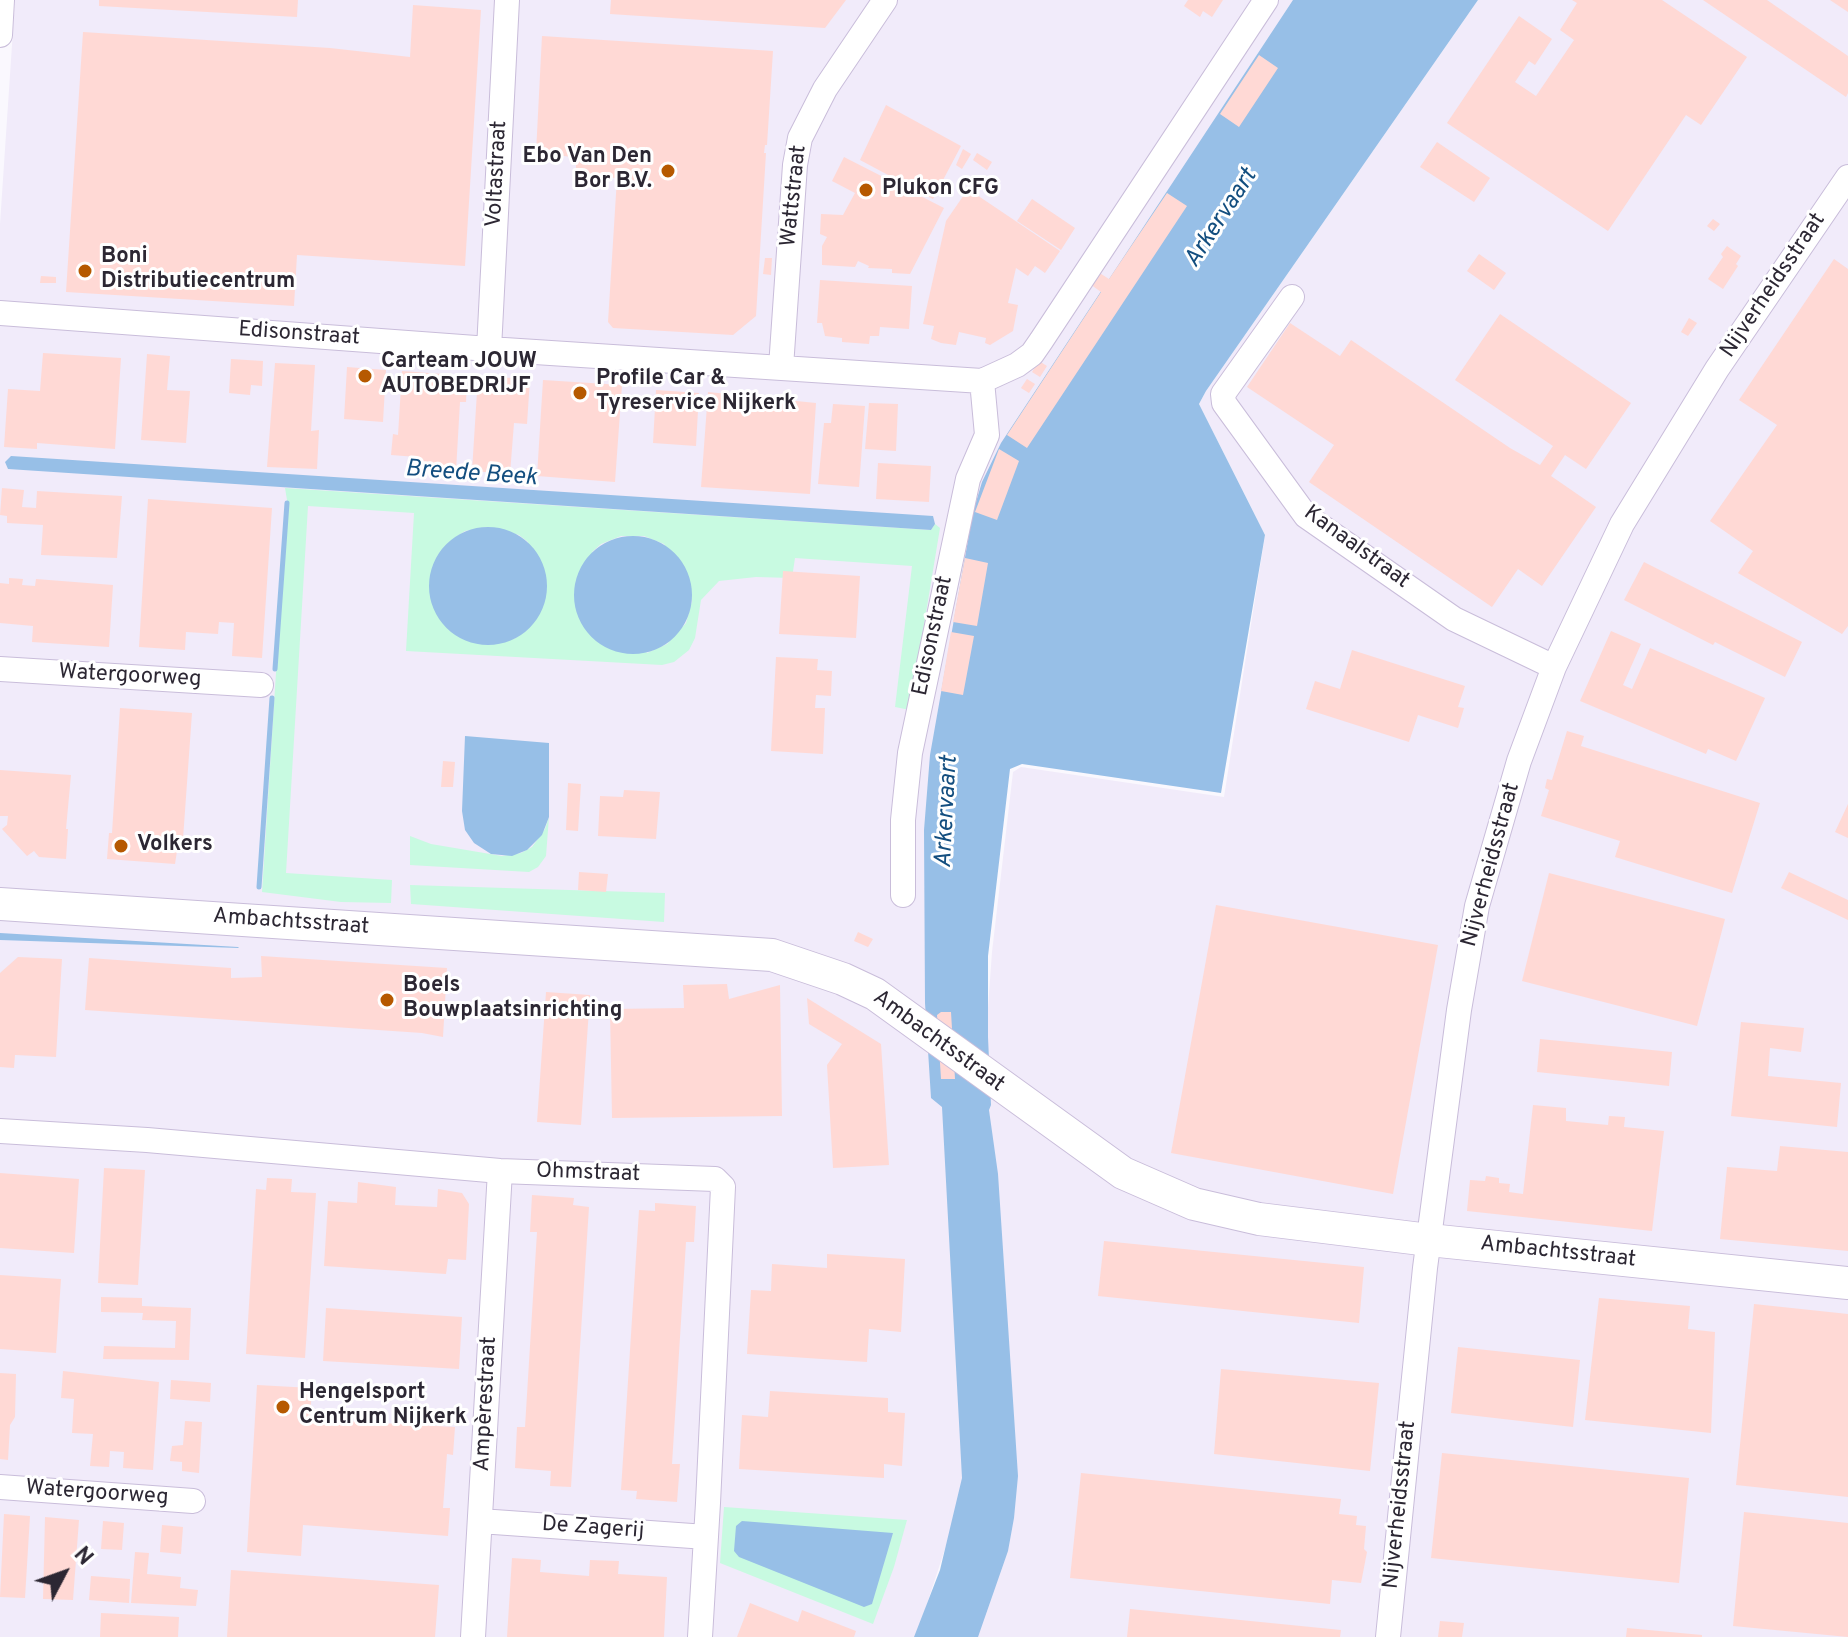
<!DOCTYPE html>
<meta charset="utf-8">
<style>
body{margin:0}
#map{position:relative;width:1848px;height:1637px;overflow:hidden;background:#faf8fe;font-family:Overpass,sans-serif}
canvas{display:block}
.north{position:absolute;left:24px;top:1533px;width:80px;height:80px;-webkit-text-stroke:6px #fff;paint-order:stroke;rotate:49deg;font-size:22px;font-weight:700;line-height:32px;text-align:center;color:#2c2733}
.north::after{content:'';display:block;margin:auto;width:28px;height:36px;background:#2c2733;clip-path:polygon(50% 0,100% 100%,50% 72%,0 100%)}
</style>
<div id="map">
<canvas width="1848" height="1637"></canvas>
<div class="north">N</div>
</div>
<script>
const ctx = document.querySelector('canvas').getContext('2d');
ctx.lineJoin = 'round';
function paint(path, color) { ctx.fillStyle = color; ctx.fill(path, 'evenodd'); }
const shape = rows => new Path2D(rows.map(r => 'M' + r).join(''));
function trace(path, color, width, dash) { ctx.strokeStyle = color; ctx.lineWidth = width; ctx.lineCap = dash ? 'butt' : 'round'; ctx.setLineDash(dash || []); ctx.stroke(path); }
function write(font, color, halo, rows, align = 'center') {
  ctx.font = font + ' Overpass,sans-serif'; ctx.lineWidth = 6; ctx.setLineDash([]); ctx.textBaseline = 'middle'; ctx.strokeStyle = halo; ctx.fillStyle = color; for (const [text, x, y, turn = 0] of rows) {
    ctx.save(); ctx.translate(x, y); ctx.rotate((+turn || 0) * Math.PI / 180); ctx.textAlign = isNaN(turn) ? turn : align; if (halo) ctx.strokeText(text, 0, 0); ctx.fillText(text, 0, 0); ctx.restore();
  }
}
const built = shape([
 [15,0,1335,0,987,525,985,1050,992,952,1013,772,1021,767,1224,797,1265,535,1199,404,1206,391,1478,0,1848,0,1848,1637,967,1637,992,1158,987,1081,955,1106,972,1467,916,1637,0,1637,0,224]
]);
const green = shape([
 [285,488,931,530,935,524,940,528,910,710,895,707,912,566,795,558,792,578,756,577,719,581,701,600,695,638,689,650,674,662,662,665,406,651,414,513,308,506,286,873,392,880,391,903,341,902,262,892,287,500],
 [487,527,519,535,528,542,527,630,514,639,456,537,465,531],
 [621,536,644,536,664,544,692,601,686,623,667,644,647,653,592,552,601,544],
 [549,817,546,856,538,867,529,872,410,865,410,836,431,844,502,856,521,853,532,847,545,829],
 [410,885,665,893,664,922,411,904],
 [724,1507,907,1520,894,1567,873,1624,720,1563]
]);
const water = shape([
 [1293,0,1478,0,1206,391,1199,404,1265,535,1221,793,1022,764,1010,769,988,956,988,1037,991,1105,989,1110,998,1174,1018,1476,1014,1518,1008,1551,978,1637,914,1637,940,1570,962,1478,942,1107,931,1098,925,1003,924,830,930,755,973,512,982,482,1001,443],
 [11,456,933,516,935,524,931,530,8,469,5,462],
 '429 586a59 59 0 1 1 118 0a59 59 0 1 1-118 0Z',
 '574 595a59 59 0 1 1 118 0a59 59 0 1 1-118 0Z',
 [465,736,549,743,549,817,542,835,527,850,512,856,491,854,474,843,465,830,462,811],
 [0,933,238,947,239,948,0,940],
 [742,1521,893,1533,872,1604,864,1607,739,1557,734,1551,736,1526]
]);
const stream = shape([
 [275,669,287,503],
 [259,887,272,698]
]);
const building = shape([
 [99,0,298,0,297,17,99,6],
 [611,0,846,0,825,28,610,14],
 [1188,0,1223,0,1212,17,1203,11,1200,17,1184,6],
 [1572,0,1662,0,1747,57,1701,125,1686,115,1608,231,1447,123,1519,16,1552,39,1535,65,1529,61,1515,82,1536,96,1574,40,1560,30,1577,3],
 [1703,0,1767,0,1848,56,1848,93,1846,97],
 [1830,0,1848,0,1848,12],
 [413,5,481,10,465,266,297,255,294,306,66,292,83,32,330,48,410,57],
 [542,36,773,51,767,145,765,145,764,153,766,153,756,316,733,335,613,328,608,322,617,178,580,176,576,169,576,163,582,158,536,153],
 [1259,55,1278,68,1239,127,1220,114],
 [886,105,961,146,933,199,860,160],
 [1437,142,1490,178,1474,202,1420,167],
 [963,149,971,154,962,169,956,165],
 [977,153,992,162,987,170,973,160],
 [844,157,944,208,910,274,892,273,892,269,868,268,869,266,858,261,855,267,822,265,822,246,827,237,820,234,821,214,843,215,855,193,832,181],
 [968,189,1060,251,1045,273,1035,266,1028,276,1016,268,1008,303,1018,305,1013,331,990,345,985,343,986,338,959,332,956,345,941,343,931,339,934,326,923,324,946,221],
 [1167,193,1187,206,1027,448,1007,435,1101,292,1090,284,1098,272,1109,279],
 [1032,199,1075,228,1061,250,1017,221],
 [1713,219,1720,224,1714,231,1707,226],
 [1727,246,1741,256,1736,264,1738,266,1723,289,1708,279,1723,257,1721,254],
 [1479,254,1506,273,1494,290,1467,271],
 [765,258,772,258,771,275,763,274],
 [1834,259,1848,269,1848,626,1842,634,1738,573,1753,551,1710,521,1777,425,1739,400],
 [41,276,56,277,56,283,40,283],
 [820,280,912,286,909,329,880,327,879,336,870,336,869,344,842,342,842,338,825,336,822,323,817,323],
 [1500,314,1631,403,1586,469,1565,455,1551,476,1596,507,1542,586,1518,569,1492,607,1309,482,1334,445,1247,387,1290,323,1340,356,1351,340,1510,448,1540,465,1553,446,1455,380],
 [1689,318,1697,323,1688,336,1681,332],
 [43,353,121,358,115,449,37,443,37,449,4,447,8,389,40,391],
 [147,354,170,356,167,390,190,391,186,443,141,440],
 [231,359,263,361,262,386,251,385,250,395,229,393],
 [1039,361,1047,366,1040,377,1032,372],
 [275,363,315,365,311,431,319,430,317,469,267,467],
 [347,367,386,370,383,422,344,419],
 [402,371,442,374,442,380,467,382,466,402,460,402,456,471,416,468,417,457,391,455,393,434,398,435],
 [478,376,530,379,527,424,514,423,510,474,472,471],
 [1027,379,1035,384,1029,393,1021,388],
 [543,380,622,385,615,482,537,476],
 [656,390,699,393,696,446,653,443],
 [708,392,816,403,810,494,701,487],
 [869,403,898,404,896,451,865,449],
 [833,404,865,406,859,487,818,484,824,423,831,423],
 [999,449,1019,461,997,520,975,512],
 [878,463,931,466,929,502,876,499],
 [2,488,24,490,22,507,36,508,37,491,122,496,117,558,41,555,43,525,7,523,7,516,0,515],
 [148,499,272,508,262,658,232,656,234,623,219,622,218,634,186,632,185,650,139,647],
 [965,558,988,563,977,626,953,622],
 [1644,562,1802,642,1785,677,1715,642,1713,645,1624,600],
 [783,571,860,576,856,638,779,634],
 [9,578,23,579,22,585,35,586,36,579,113,585,109,647,32,642,33,626,0,623,0,583,9,584],
 [1611,631,1641,644,1623,685,1632,689,1650,648,1765,698,1736,761,1708,749,1706,754,1580,701],
 [951,632,974,636,963,695,941,691],
 [1352,650,1465,686,1458,707,1464,708,1458,728,1418,715,1409,742,1306,709,1315,681,1340,689],
 [776,657,818,659,817,670,832,671,831,696,816,695,815,708,825,708,823,754,771,751],
 [120,708,192,713,183,839,179,838,175,864,107,859,109,833,112,833],
 [1567,731,1584,736,1581,746,1760,803,1732,893,1615,857,1620,841,1541,816,1549,790,1545,788,1547,779,1552,780],
 [443,761,455,762,453,787,441,787],
 [0,770,71,775,66,829,68,829,66,859,39,857,34,851,27,856,2,829,7,825,8,816,0,816],
 [568,783,581,784,578,831,566,830],
 [624,790,660,792,656,839,598,836,600,796,623,797],
 [1848,804,1848,838,1835,832],
 [579,872,608,874,606,892,578,890],
 [1789,872,1848,900,1848,920,1781,888],
 [1549,873,1725,919,1697,1026,1522,981],
 [1216,905,1438,945,1393,1194,1171,1153],
 [858,932,873,939,868,947,854,941],
 [261,956,447,968,443,1037,422,1033,85,1010,89,958,231,968,231,978,262,977],
 [18,957,62,959,56,1057,15,1055,14,1068,0,1067,0,973],
 [727,984,729,999,780,985,782,1116,612,1118,610,1009,684,1008,683,985],
 [546,992,590,995,581,1125,537,1122],
 [807,998,881,1044,889,1165,833,1168,827,1065,842,1044,809,1024],
 [941,1012,951,1012,955,1079,941,1079,937,1015],
 [1741,1022,1804,1028,1801,1052,1770,1048,1768,1076,1841,1083,1837,1127,1731,1116],
 [1540,1039,1672,1052,1669,1086,1537,1072],
 [1533,1105,1566,1108,1566,1121,1608,1125,1609,1116,1625,1117,1624,1127,1664,1131,1652,1231,1467,1211,1470,1180,1485,1181,1486,1176,1499,1178,1499,1183,1510,1184,1509,1192,1523,1194],
 [1780,1146,1848,1152,1848,1251,1720,1239,1727,1167,1777,1171],
 [104,1168,145,1170,138,1285,98,1283],
 [0,1173,79,1179,74,1253,0,1248],
 [267,1178,292,1179,291,1192,316,1193,305,1358,246,1354,256,1189,266,1190],
 [358,1182,396,1187,395,1205,437,1207,438,1189,462,1193,469,1204,466,1260,448,1259,446,1274,324,1266,328,1201,357,1203],
 [532,1195,574,1198,573,1205,589,1207,571,1487,550,1486,551,1471,515,1468,517,1427,525,1427,537,1232,530,1232],
 [655,1203,696,1206,694,1242,686,1242,672,1464,680,1464,677,1502,636,1499,637,1491,621,1490,639,1210,655,1211],
 [1104,1241,1364,1267,1359,1323,1098,1296],
 [827,1254,905,1259,901,1332,869,1329,867,1362,747,1354,751,1290,771,1291,772,1264,827,1268],
 [0,1275,61,1279,56,1353,0,1349],
 [101,1297,142,1298,142,1306,191,1308,189,1360,103,1359,104,1346,175,1348,176,1321,142,1320,143,1313,101,1312],
 [1599,1298,1690,1306,1688,1329,1715,1332,1711,1433,1585,1420],
 [1754,1304,1848,1314,1848,1497,1736,1485],
 [326,1308,462,1317,459,1369,323,1361],
 [1458,1347,1580,1360,1573,1427,1451,1413],
 [1221,1369,1379,1383,1370,1471,1214,1454],
 [63,1371,159,1382,153,1470,123,1468,124,1452,110,1451,109,1467,90,1466,93,1434,72,1433,74,1399,61,1398],
 [0,1373,16,1374,15,1417,10,1425,8,1460,0,1459],
 [171,1380,211,1383,210,1402,170,1399],
 [257,1385,312,1388,310,1419,455,1427,453,1455,447,1454,443,1508,450,1508,448,1536,303,1525,301,1556,247,1552],
 [770,1391,888,1398,888,1412,905,1413,902,1466,884,1464,884,1478,739,1469,742,1415,768,1417],
 [185,1421,202,1422,199,1473,182,1471,182,1462,170,1461,172,1446,183,1445],
 [1442,1453,1689,1478,1679,1583,1431,1558],
 [1081,1473,1341,1499,1339,1514,1357,1516,1356,1525,1366,1526,1364,1549,1367,1552,1361,1583,1332,1580,1330,1604,1070,1578],
 [1744,1512,1848,1523,1848,1637,1733,1626],
 [4,1514,30,1516,25,1598,0,1597],
 [45,1517,79,1520,73,1600,43,1599],
 [103,1521,124,1523,122,1550,101,1549],
 [162,1525,183,1527,181,1554,160,1552],
 [135,1552,149,1553,147,1574,181,1577,180,1588,198,1590,196,1606,131,1603],
 [512,1558,541,1560,540,1572,589,1576,590,1560,619,1561,618,1574,667,1577,664,1637,507,1637],
 [231,1570,439,1585,435,1637,227,1637],
 [91,1576,130,1579,129,1603,89,1600],
 [750,1603,798,1622,802,1610,856,1631,854,1637,737,1637],
 [1130,1609,1341,1630,1340,1637,1127,1637],
 [101,1613,179,1617,178,1637,100,1637],
 [1440,1621,1464,1623,1462,1637,1438,1637],
 [1627,1628,1702,1635,1702,1637,1626,1637]
]);
const minor = shape([
 [0,35,2,0],
 [1292,297,1223,394,1224,403,1306,516,1454,619,1554,667],
 [0,313,489,349,982,381,1017,365,1032,354,1041,341,1266,0],
 [489,349,507,0],
 [781,367,795,165,800,138,825,89,885,0],
 [0,669,261,685],
 [903,895,903,820,910,753,968,479,987,435,982,381],
 [0,1131,147,1140,500,1171,715,1179,723,1187,708,1503,700,1637],
 [0,1487,193,1501],
 [480,1521,706,1537],
 [473,1637,500,1171],
 [1388,1637,1425,1268,1459,1010,1477,906,1519,761,1554,667,1622,524,1717,369,1848,177]
]);
const major = shape([
 [0,904,772,955,843,979,875,994,1123,1173,1194,1204,1259,1219,1429,1240,1848,1283]
]);
const markers = [
 [668,171,8,"#b65900"],
 [866,190,8,"#b65900"],
 [85,271,8,"#b65900"],
 [365,376,8,"#b65900"],
 [580,393,8,"#b65900"],
 [121,846,8,"#b65900"],
 [387,1000,8,"#b65900"],
 [283,1407,8,"#b65900"]
];
const poiNames = [
 ["Ebo Van Den",652,158,"right"],
 ["Bor B.V.",652,183,"right"],
 ["Plukon CFG",882,190],
 ["Boni",101,258],
 ["Distributiecentrum",101,283],
 ["Carteam JOUW",381,363],
 ["AUTOBEDRIJF",381,388],
 ["Profile Car &",596,380],
 ["Tyreservice Nijkerk",596,405],
 ["Volkers",137,846],
 ["Boels",403,987],
 ["Bouwplaatsinrichting",403,1012],
 ["Hengelsport",299,1394],
 ["Centrum Nijkerk",299,1419]
];
const streetNames = [
 ["Voltastraat",498,174,-87],
 ["Wattstraat",795,196,-84],
 ["Nijverheidsstraat",1774,286,-56],
 ["Edisonstraat",299,335,4],
 ["Kanaalstraat",1356,548,36],
 ["Edisonstraat",934,636,-78],
 ["Watergoorweg",130,677,3],
 ["Nijverheidsstraat",1492,865,-75],
 ["Ambachtsstraat",291,923,4],
 ["Ambachtsstraat",938,1042,36],
 ["Ohmstraat",588,1174,2],
 ["Ambachtsstraat",1558,1253,6],
 ["Ampèrestraat",487,1404,-87],
 ["Watergoorweg",97,1494,4],
 ["Nijverheidsstraat",1401,1505,-84],
 ["De Zagerij",593,1529,4]
];
const waterNames = [
 ["Arkervaart",1222,219,-57],
 ["Breede Beek",471,475,4],
 ["Arkervaart",948,812,-87]
];
paint(built, '#f1ebfa');
paint(green, '#c8fae1');
paint(water, '#97bfe7');
trace(stream, '#97bfe7', 5);
paint(building, '#ffd9d5');
trace(minor, '#c9bdda', 26);
trace(major, '#c9bdda', 34);
trace(minor, '#fff', 24);
trace(major, '#fff', 32);
for (const [x, y, r, color] of markers) { const dot = new Path2D(); dot.arc(x, y, r, 0, 2 * Math.PI); ctx.fillStyle = color; ctx.fill(dot); trace(dot, '#fff', 3); }
write('bold 22px', '#2c2733', '#fff', poiNames, 'left');
write('22px', '#2c2733', '#fff', streetNames);
write('italic 24px', '#134e7f', '#fff', waterNames);
</script>
